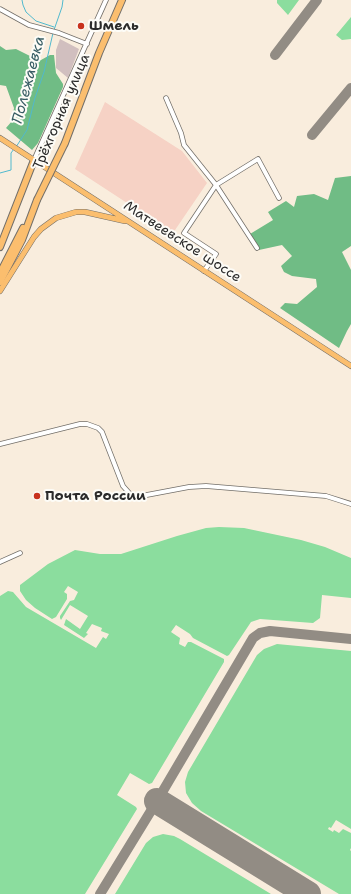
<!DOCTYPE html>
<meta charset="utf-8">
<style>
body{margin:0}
canvas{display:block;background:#f9eddd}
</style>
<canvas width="351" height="894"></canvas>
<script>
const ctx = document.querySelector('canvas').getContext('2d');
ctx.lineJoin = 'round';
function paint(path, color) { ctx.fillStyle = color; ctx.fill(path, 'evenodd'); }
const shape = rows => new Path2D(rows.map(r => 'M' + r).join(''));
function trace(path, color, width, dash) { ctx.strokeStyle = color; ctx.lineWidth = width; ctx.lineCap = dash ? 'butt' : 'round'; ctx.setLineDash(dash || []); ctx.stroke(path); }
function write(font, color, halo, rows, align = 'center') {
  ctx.font = font + ' "Shantell Sans",sans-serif'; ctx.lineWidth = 4; ctx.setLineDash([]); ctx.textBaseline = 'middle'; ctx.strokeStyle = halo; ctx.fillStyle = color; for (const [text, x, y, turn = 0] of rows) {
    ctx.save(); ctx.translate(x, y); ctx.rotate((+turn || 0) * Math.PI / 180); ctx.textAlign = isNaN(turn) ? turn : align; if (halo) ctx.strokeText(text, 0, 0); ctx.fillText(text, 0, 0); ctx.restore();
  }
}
const built = shape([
 [105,102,182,151,207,183,173,233,75,169]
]);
const industrial = shape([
 [60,39,79,49,68,78,56,68,56,50]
]);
const green = shape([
 [277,0,299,0,288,15,277,3],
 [351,17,351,39,342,40,336,35],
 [219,527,244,528,301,540,325,547,351,558,351,598,322,595,320,618,313,623,260,619,251,622,229,655,227,656,193,638,190,634,176,625,171,632,180,638,179,644,185,647,188,642,191,642,224,659,224,662,152,783,149,784,130,773,117,795,136,807,137,809,85,894,0,894,0,596,8,591,13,592,26,607,96,648,103,637,106,639,109,634,101,631,102,628,92,624,86,633,88,634,84,638,64,625,66,619,80,629,88,616,70,605,61,620,60,618,60,616,70,601,74,600,78,592,68,586,64,592,67,594,67,599,56,617,52,619,35,608,26,600,20,591,20,585,48,564,75,550,100,554,121,554,177,536,206,528],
 [277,644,351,651,351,829,336,820,331,828,329,827,328,829,333,832,334,830,339,833,343,829,351,833,351,848,350,850,351,851,351,894,339,894,201,811,192,803,186,793,185,782,188,772,257,655,264,649],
 [163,834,174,836,180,839,271,894,115,894,146,843,153,837]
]);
const forest = shape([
 [0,46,6,50,16,49,38,60,41,60,50,55,54,55,56,73,63,84,63,87,38,143,32,150,6,128,12,121,14,108,6,86,0,85],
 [351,176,351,246,342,252,351,270,351,324,347,331,339,348,280,308,285,303,297,304,317,287,316,279,292,276,284,272,281,266,292,256,282,245,259,250,250,234,273,220,268,212,286,201,294,207,297,196,314,194,328,200,335,178]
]);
const stream = shape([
 [22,0,23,5,26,12,36,21,54,27],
 [54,30,62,7,63,0],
 [16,147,27,130,35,98,44,72,53,33],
 [0,173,11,170,11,153,14,149]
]);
const taxiway = shape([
 [275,55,317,0],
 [312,135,351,88],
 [100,894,157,801,253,638,260,633,270,631,351,639]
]);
const runway = shape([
 [157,801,308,894]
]);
const minor = shape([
 [0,9,29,25,59,33,87,44],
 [166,98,181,133,184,145,216,185,184,233,216,254,204,271],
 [34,160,106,0],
 [257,248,216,185,258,159,279,198],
 [0,444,80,424,87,424,98,428,102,432,123,486,131,495,136,497,189,487,206,486,326,496,351,504],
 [0,562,20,553]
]);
const major = shape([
 [0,138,351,366],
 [0,291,34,237,41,229,56,218,76,212,85,212,125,221]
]);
const highway = shape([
 [65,143,99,53,122,0],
 [0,247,34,160],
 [0,273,23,228],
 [0,282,22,240,37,200]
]);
const highwayBridge = shape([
 [37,200,65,143]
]);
const markers = [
 [81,26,4,"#c8321e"],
 [37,496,4,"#c8321e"]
];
const poiNames = [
 ["Шмель",89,26],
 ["Почта России",45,496]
];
const streetNames = [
 ["Трёхгорная улица",62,112,-67],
 ["Матвеевское шоссе",182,242,33]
];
const waterNames = [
 ["Полежаевка",29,80,-75]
];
paint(built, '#f6d2c5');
paint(industrial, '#d1bfbf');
paint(green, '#8bdd9e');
paint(forest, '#70bc85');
trace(stream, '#50b9ce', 1);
trace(taxiway, '#928c84', 10);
trace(runway, '#928c84', 26);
trace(minor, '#736f69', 5.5);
trace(major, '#736f69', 6);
trace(highway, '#736f69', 8);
trace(minor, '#fff', 4);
trace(major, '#fbbe6e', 5);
trace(highway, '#fbbe6e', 6);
trace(highwayBridge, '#736f69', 8, []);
trace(highwayBridge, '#fbbe6e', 6);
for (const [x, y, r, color] of markers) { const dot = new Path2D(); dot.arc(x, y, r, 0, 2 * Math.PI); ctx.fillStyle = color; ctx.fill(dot); trace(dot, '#fdfcf7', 1.5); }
write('bold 14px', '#2b2b2b', '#fdfcf7', poiNames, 'left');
write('14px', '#2b2b2b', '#fdfcf7', streetNames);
write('italic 15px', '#385d64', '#fdfcf7', waterNames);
</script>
